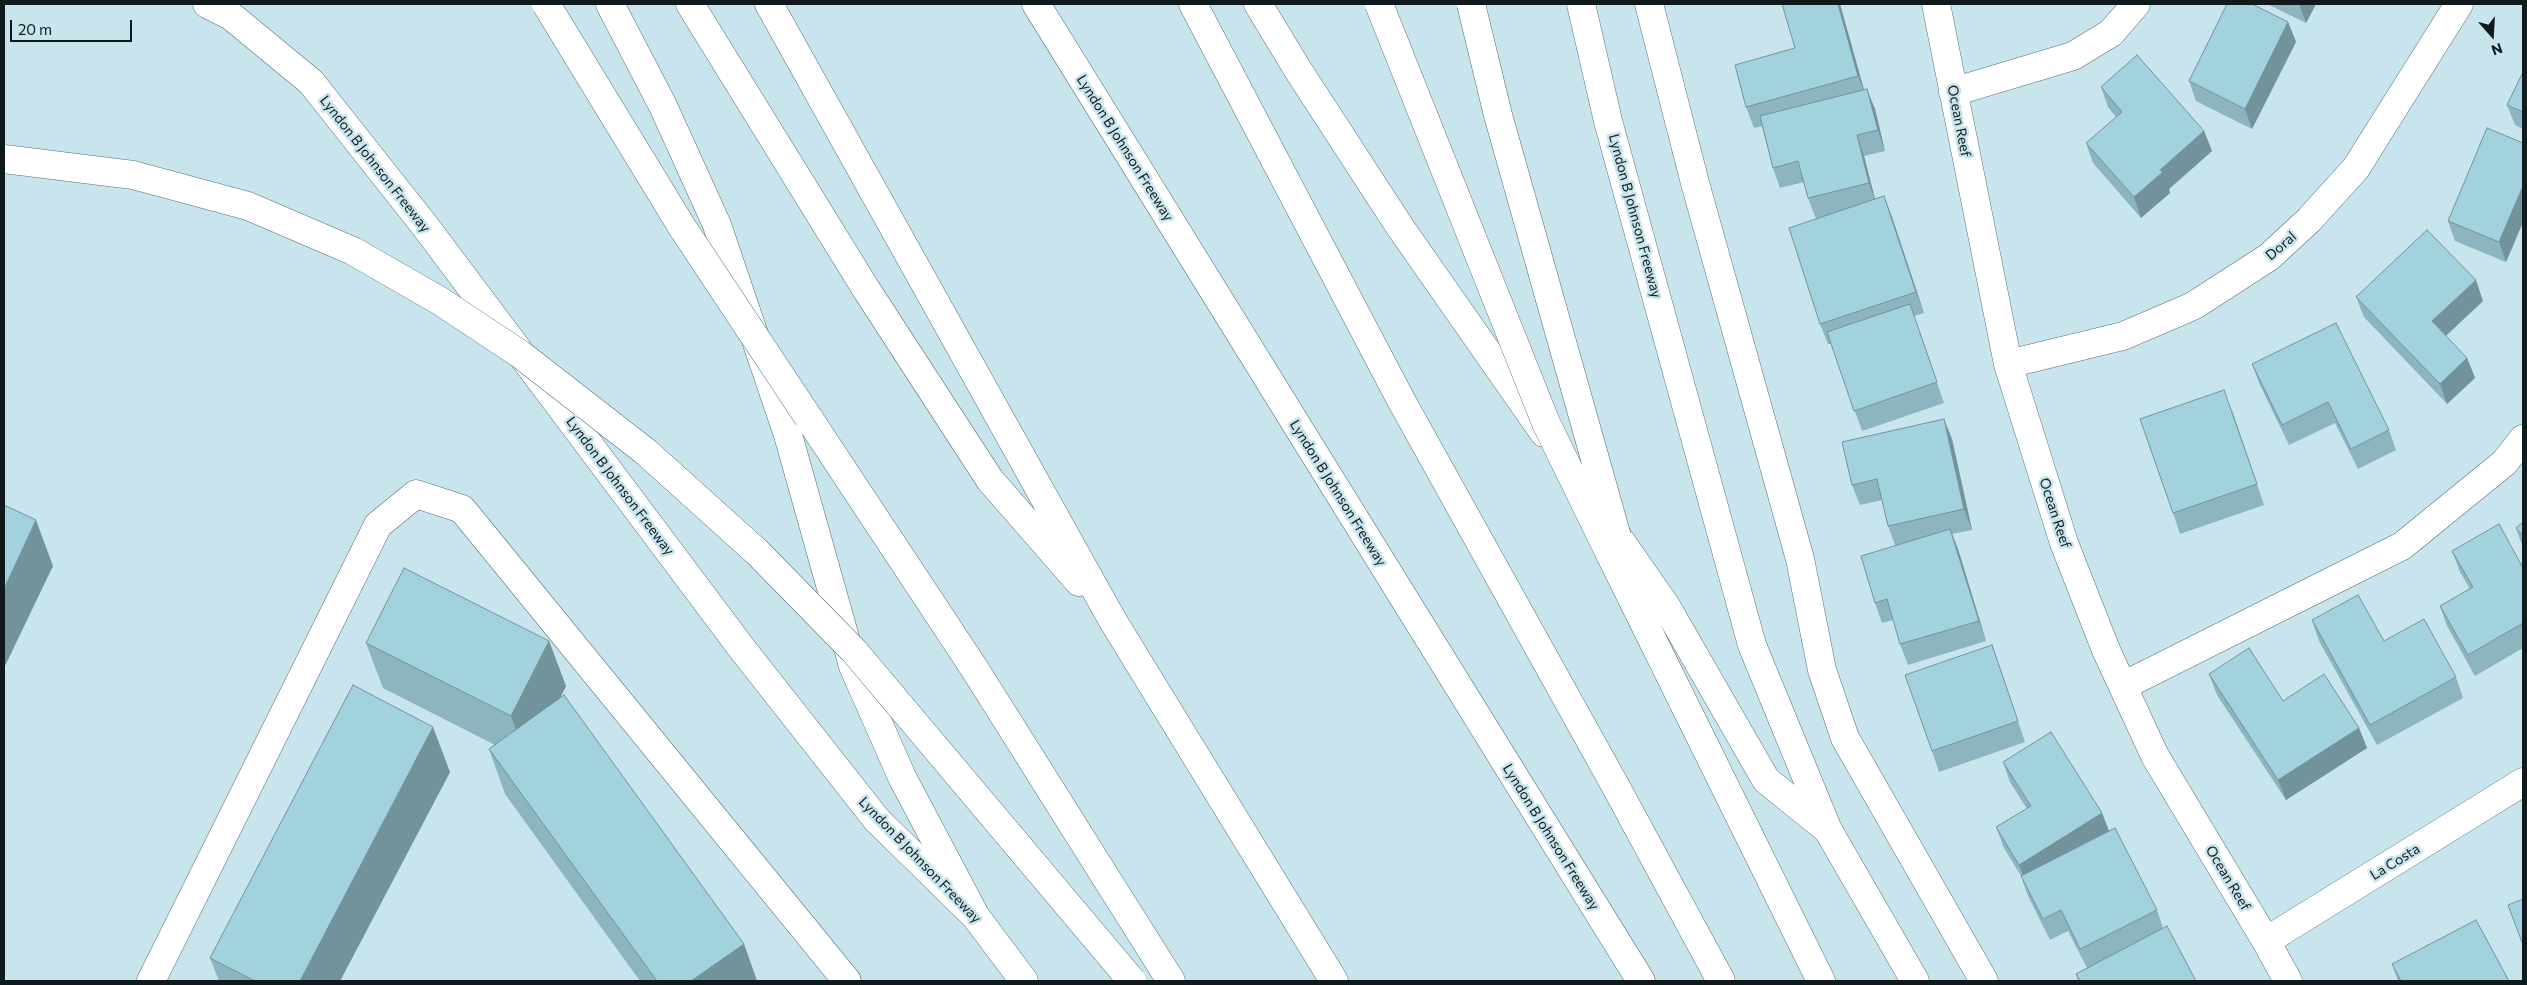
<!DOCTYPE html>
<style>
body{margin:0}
#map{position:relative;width:2527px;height:985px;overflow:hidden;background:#c8e4ec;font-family:Commissioner,sans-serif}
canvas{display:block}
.frame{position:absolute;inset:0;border:5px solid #101a1d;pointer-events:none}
.north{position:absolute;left:2467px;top:10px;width:50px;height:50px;-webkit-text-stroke:4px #c8e4ec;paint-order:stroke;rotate:161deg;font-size:14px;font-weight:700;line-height:20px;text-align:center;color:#101a1d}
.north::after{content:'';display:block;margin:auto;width:18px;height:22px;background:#101a1d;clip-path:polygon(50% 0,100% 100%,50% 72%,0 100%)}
.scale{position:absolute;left:10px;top:20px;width:122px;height:22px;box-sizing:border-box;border:2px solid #101a1d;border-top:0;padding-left:6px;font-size:15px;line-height:18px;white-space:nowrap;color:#101a1d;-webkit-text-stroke:4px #c8e4ec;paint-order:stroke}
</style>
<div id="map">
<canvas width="2527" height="985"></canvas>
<div class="frame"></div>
<div class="north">N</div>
<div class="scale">20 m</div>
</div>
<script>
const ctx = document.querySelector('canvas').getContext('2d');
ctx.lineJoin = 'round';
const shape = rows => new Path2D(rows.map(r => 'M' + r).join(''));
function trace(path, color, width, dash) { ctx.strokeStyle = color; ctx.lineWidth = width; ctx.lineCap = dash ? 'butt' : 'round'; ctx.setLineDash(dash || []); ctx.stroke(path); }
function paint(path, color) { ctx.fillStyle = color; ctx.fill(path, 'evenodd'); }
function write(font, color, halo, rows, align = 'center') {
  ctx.font = font + ' Commissioner,sans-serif'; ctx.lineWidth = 5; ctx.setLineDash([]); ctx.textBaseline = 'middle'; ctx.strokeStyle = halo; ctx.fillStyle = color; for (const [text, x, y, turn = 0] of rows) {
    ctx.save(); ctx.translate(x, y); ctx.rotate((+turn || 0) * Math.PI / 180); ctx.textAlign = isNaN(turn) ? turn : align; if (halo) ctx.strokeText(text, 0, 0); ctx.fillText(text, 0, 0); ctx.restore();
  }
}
const minor = shape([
 [1649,4,1695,183,1800,559,1822,670,1845,738,1984,981],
 [1936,4,2008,364,2064,543,2106,650,2155,756,2266,941,2288,981],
 [1953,92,2073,56,2111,33,2136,4],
 [2008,364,2123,336,2193,306,2269,257,2309,220,2356,168,2459,4],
 [2123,686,2402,546,2504,463,2523,439],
 [2266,941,2523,782],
 [151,981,378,525,416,494,462,509,847,981]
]);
const major = shape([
 [207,4,231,16,311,82,425,226,743,650,877,820,976,917,1024,981],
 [1581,4,1608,121,1752,645,1828,830,1915,981]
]);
const highway = shape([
 [610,4,663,106,717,225,788,435,853,666,902,777,976,917],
 [690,4,866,289,990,480,1079,582],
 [769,4,1113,621,1334,981],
 [1036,4,1641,981],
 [1193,4,1401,400,1616,787,1721,981],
 [1258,4,1298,70,1400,227,1544,433],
 [808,417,974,668,1171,981],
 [1604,517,1666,606,1766,780,1828,830],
 [1609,552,1821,981]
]);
const highwayBridge = shape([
 [546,4,682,227,808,417],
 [1379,4,1546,423,1609,552],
 [1471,4,1498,115,1617,537],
 [4,159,133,175,248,206,353,251,440,301,520,354,646,452,757,552,854,651,1132,981]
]);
const wall = shape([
 [1840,4,1864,90,1875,109,1885,151,1864,156,1875,199,1892,217,1924,313,1914,316,1944,403,1862,431,1831,344,1828,344,1820,324,1816,219,1808,198,1804,182,1780,188,1773,168,1762,126,1754,128,1746,107,1795,48],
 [2267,4,2316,4,2306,23],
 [2288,22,2296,42,2252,129,2196,101,2189,81],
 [2523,72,2523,129,2515,125,2507,105],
 [2101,87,2204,131,2212,151,2169,189,2170,193,2141,218,2093,163,2086,143,2116,117,2108,107],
 [2523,143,2523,222,2506,262,2455,241,2448,221],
 [2356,297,2483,301,2446,336,2467,358,2475,378,2447,404,2364,317],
 [2252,364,2389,430,2396,450,2358,469,2335,423,2289,445,2260,385],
 [2232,410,2264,505,2180,534,2173,513],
 [1952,439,1972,530,1952,534,1958,549,1986,641,1908,665,1900,644,1893,620,1882,623,1875,603,1895,545,1888,526,1882,500,1860,505,1852,485],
 [2523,522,2523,548,2516,528],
 [2452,551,2523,568,2523,648,2475,676,2447,626,2440,606,2470,589,2460,572],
 [2312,620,2384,641,2456,677,2463,698,2377,745,2319,641],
 [549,641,566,686,560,698,744,944,757,981,640,981,505,794,489,749,495,745,383,688,366,643],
 [1992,645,2025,742,1939,772,1932,751],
 [2209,674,2359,728,2367,748,2286,800,2217,695],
 [2003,762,2102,813,2109,831,2157,910,2163,928,2196,981,2078,981,2076,974,2087,968,2068,931,2050,940,2028,896,2021,876,2004,848,1996,827,2027,809,2010,782],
 [450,772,340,981,219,981,210,958],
 [2392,964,2509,981,2398,981]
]);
const shadedWall = shape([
 [1838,4,1840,4,1866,97,1858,76],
 [2299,4,2316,4,2306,23],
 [2288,22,2296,42,2252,129,2245,109],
 [1867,89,1875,109,1885,151,1878,130],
 [2204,131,2212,151,2169,189,2170,193,2141,218,2134,197,2160,170],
 [1857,135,1864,156,1876,203,1869,183],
 [2523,186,2523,222,2506,262,2499,242],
 [1884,196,1892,217,1924,313,1916,292],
 [2476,280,2483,301,2439,342,2432,321],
 [2467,358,2475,378,2447,404,2440,384],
 [1944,419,1952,439,1972,530,1964,509],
 [36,520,53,566,4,668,4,589],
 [1950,529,1958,549,1986,641,1979,621],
 [549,641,566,686,528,761,511,716],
 [433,727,450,772,340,981,300,981],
 [2359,728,2367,748,2286,800,2278,780],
 [2102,813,2110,834,2027,885,2019,865],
 [744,944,757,981,691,981]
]);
const building = shape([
 [1782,4,1838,4,1858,76,1746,107,1735,65,1795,48,1782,4],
 [2227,4,2252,4,2288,22,2245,109,2189,81,2227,4],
 [2137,55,2204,131,2160,170,2163,172,2134,197,2086,143,2122,112,2101,87,2137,55],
 [2523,72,2523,112,2507,105,2523,72],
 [1867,89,1878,130,1857,135,1869,183,1808,198,1798,161,1773,168,1760,116,1867,89],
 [2487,128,2523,143,2523,186,2499,242,2448,221,2487,128],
 [1884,196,1916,292,1820,324,1789,228,1884,196],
 [2427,230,2476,280,2432,321,2467,358,2440,384,2356,297,2427,230],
 [1910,304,1937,382,1854,411,1827,332,1910,304],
 [2336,323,2389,430,2351,449,2328,402,2282,425,2252,364,2336,323],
 [2224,390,2257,484,2173,513,2140,419,2224,390],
 [1944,419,1964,509,1888,526,1877,479,1852,485,1842,442,1944,419],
 [4,505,36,520,4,589,4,505],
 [2523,522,2523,536,2516,528,2523,522],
 [2499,524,2523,568,2523,623,2468,655,2440,606,2473,587,2452,551,2499,524],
 [1950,529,1979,621,1900,644,1887,599,1875,603,1861,556,1950,529],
 [404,568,549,641,511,716,366,643,404,568],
 [2358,595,2384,641,2424,619,2456,677,2370,725,2312,620,2358,595],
 [1992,645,2018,721,1932,751,1905,675,1992,645],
 [2249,648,2283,701,2324,674,2359,728,2278,780,2209,674,2249,648],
 [353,685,433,727,300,981,255,981,210,958,353,685],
 [564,695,744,944,691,981,657,981,489,749,564,695],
 [2051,732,2102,813,2019,865,1996,827,2031,806,2003,762,2051,732],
 [2115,828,2157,910,2080,949,2061,910,2043,919,2021,876,2115,828],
 [2523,899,2523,945,2508,905,2523,899],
 [2476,920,2509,981,2401,981,2392,964,2476,920],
 [2167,926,2196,981,2080,981,2076,974,2167,926]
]);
const streetNames = [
 ["Ocean Reef",1959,121,79],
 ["Lyndon B Johnson Freeway",1125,148,58],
 ["Lyndon B Johnson Freeway",375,164,52],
 ["Lyndon B Johnson Freeway",1635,216,75],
 ["Doral",2281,246,-41],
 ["Lyndon B Johnson Freeway",620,486,53],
 ["Lyndon B Johnson Freeway",1338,493,58],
 ["Ocean Reef",2055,513,72],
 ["Lyndon B Johnson Freeway",1551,837,58],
 ["Lyndon B Johnson Freeway",920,860,46],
 ["La Costa",2395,862,-32],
 ["Ocean Reef",2228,878,59]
];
trace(minor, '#566f76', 29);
trace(major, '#566f76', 29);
trace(highway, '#566f76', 29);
trace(minor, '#fff', 28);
trace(major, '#fff', 28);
trace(highway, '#fff', 28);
trace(highwayBridge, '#566f76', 29, []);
trace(highwayBridge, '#fff', 28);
paint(wall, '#8cb5c0');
paint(shadedWall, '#72939c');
paint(building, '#a3d2df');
trace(building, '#72939c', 1);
write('14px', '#101a1d', '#c8e4ec', streetNames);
</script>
